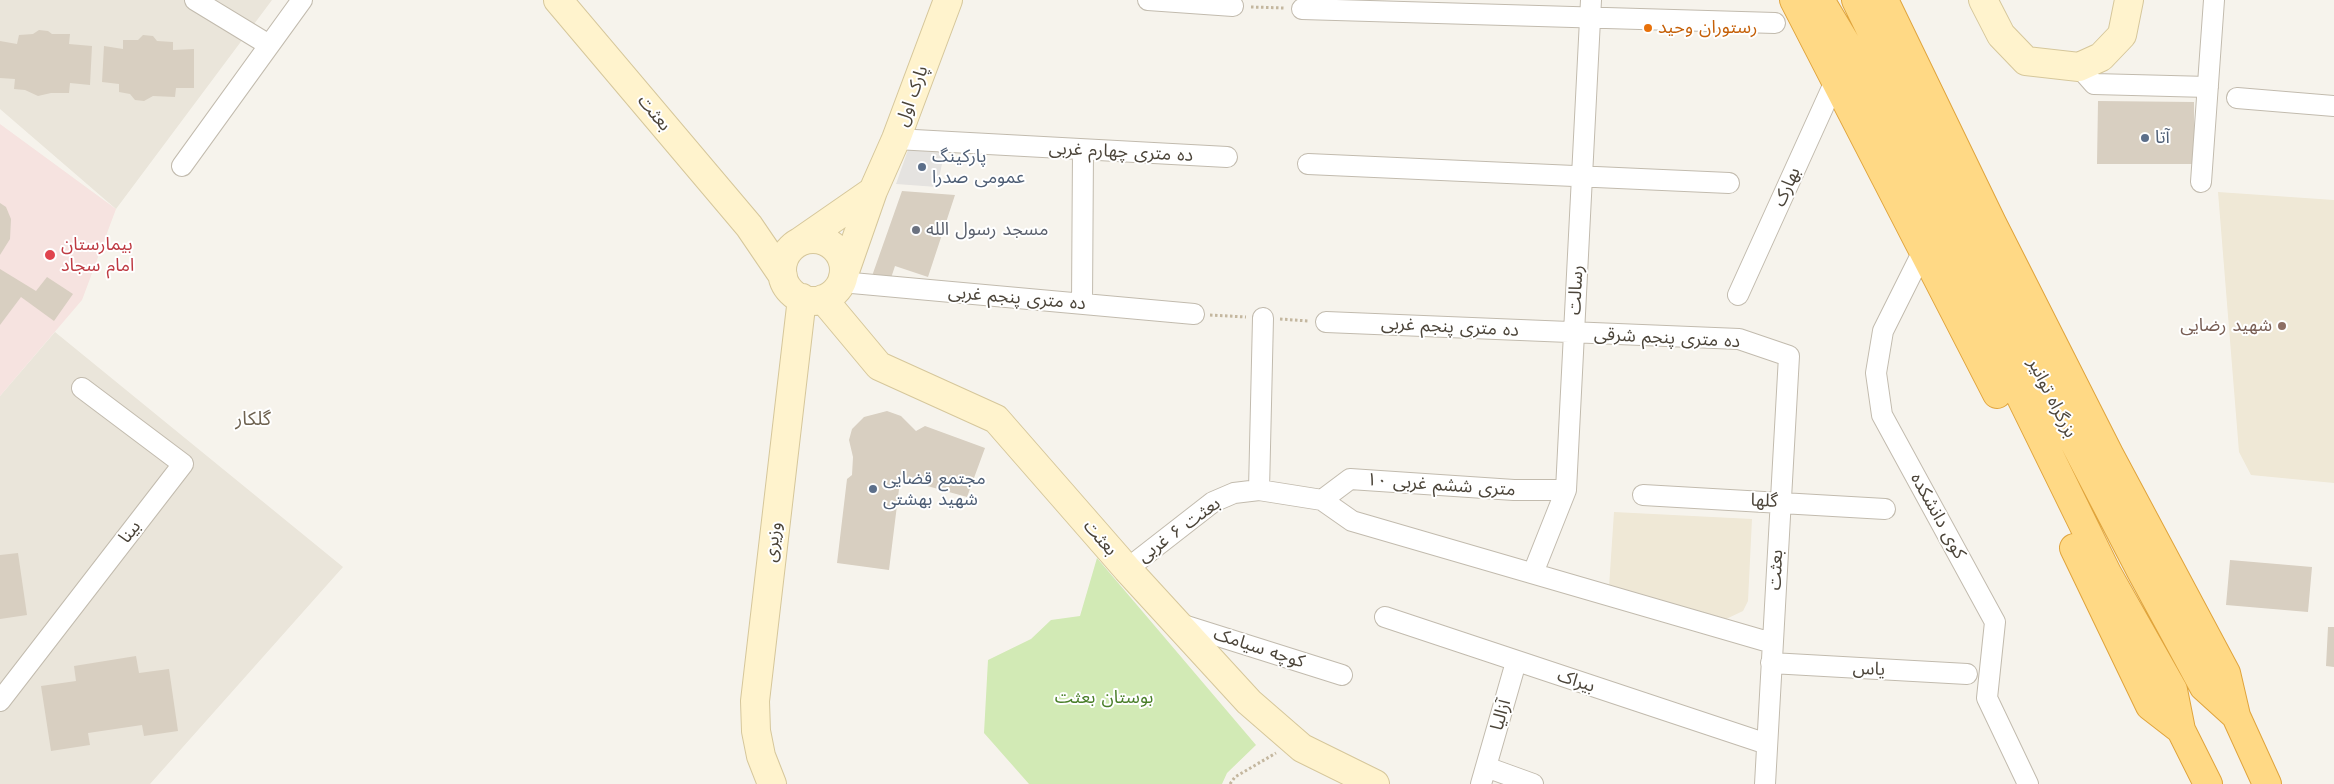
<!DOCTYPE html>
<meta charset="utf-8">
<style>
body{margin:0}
canvas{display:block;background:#f6f3ec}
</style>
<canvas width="2334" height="784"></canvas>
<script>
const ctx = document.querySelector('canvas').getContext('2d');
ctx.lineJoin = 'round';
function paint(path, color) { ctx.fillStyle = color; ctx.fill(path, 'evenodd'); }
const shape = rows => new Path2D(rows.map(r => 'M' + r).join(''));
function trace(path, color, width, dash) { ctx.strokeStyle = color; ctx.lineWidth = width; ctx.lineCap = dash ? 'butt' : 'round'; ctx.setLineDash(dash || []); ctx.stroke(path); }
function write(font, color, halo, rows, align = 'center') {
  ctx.font = font + ' "Work Sans","Noto Sans Arabic",sans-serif'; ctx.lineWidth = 4; ctx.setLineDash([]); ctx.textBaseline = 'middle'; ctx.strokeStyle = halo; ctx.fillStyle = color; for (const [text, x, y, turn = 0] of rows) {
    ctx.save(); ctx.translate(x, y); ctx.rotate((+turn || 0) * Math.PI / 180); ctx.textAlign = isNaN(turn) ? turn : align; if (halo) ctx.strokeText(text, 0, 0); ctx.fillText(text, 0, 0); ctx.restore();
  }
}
const residential = shape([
 [0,0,272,0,116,209,0,109],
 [55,332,343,567,150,784,0,784,0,396]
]);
const education = shape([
 [2218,192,2334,200,2334,483,2251,475,2239,452],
 [1614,512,1752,519,1748,601,1743,611,1724,620,1609,587]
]);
const medical = shape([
 [0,124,116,209,82,300,0,396]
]);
const green = shape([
 [1097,558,1256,745,1227,773,1222,784,1029,784,984,733,988,660,1031,639,1051,620,1080,616]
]);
const parking = shape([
 [908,150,945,150,937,187,896,184]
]);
const building = shape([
 [39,30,48,31,52,34,70,34,69,44,92,46,90,85,70,83,69,93,51,93,38,96,25,90,14,89,15,79,0,78,0,41,17,44,19,35,33,34],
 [143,35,153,36,157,41,173,42,173,50,194,49,194,88,176,88,175,97,153,96,144,101,135,100,130,94,119,92,119,84,102,82,104,46,123,49,123,40,138,40],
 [2098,101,2194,102,2194,164,2097,164],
 [902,191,955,195,928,277,895,266,890,281,872,276],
 [0,203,6,207,11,219,10,239,0,255],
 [0,269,36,291,47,277,73,294,54,321,21,297,0,325],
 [887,411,901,416,916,431,925,426,985,448,967,497,902,479,900,481,889,570,837,563,847,479,852,475,853,457,849,440,852,429,864,417],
 [18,553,27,615,0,619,0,555],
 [2230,560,2312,567,2308,612,2226,605],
 [2328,627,2334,627,2334,667,2326,666],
 [136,656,139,673,169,669,178,731,144,736,142,725,88,733,90,745,51,751,41,686,76,681,74,666]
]);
const path = shape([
 [1251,7,1285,8],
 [1210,315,1246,317],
 [1280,319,1308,321],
 [1230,784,1235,777,1276,753]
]);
const minor = shape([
 [195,0,269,45],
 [1148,0,1233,6],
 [1302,9,1775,23],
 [2079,67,2094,84,2208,87],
 [2237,98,2334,106],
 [896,139,1227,157],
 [1308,164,1729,183],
 [182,166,302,0],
 [2201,182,2214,0],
 [1924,249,1883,331,1876,373,1882,415,1995,622,1987,698,2028,784],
 [841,282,1194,314],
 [1738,295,1836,79],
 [1082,303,1083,150],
 [1326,322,1739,339,1789,356,1765,784],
 [1259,490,1263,318],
 [1643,495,1885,509],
 [1322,500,1350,479,1514,490,1566,490],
 [1127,569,1213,502,1234,493,1259,490,1322,500,1352,521,1772,643],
 [1533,573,1566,490,1591,0],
 [1385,617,1767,744],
 [1177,623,1342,675],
 [1771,663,1967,674],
 [0,701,183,464,82,388],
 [1486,767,1533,784],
 [1481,784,1516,662]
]);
const secondary = shape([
 [558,0,749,226,783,276],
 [1983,0,2001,35,2026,61,2079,67,2101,57,2122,35,2129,0],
 '782 270a31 31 0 1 1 62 0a31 31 0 1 1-62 0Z',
 [798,243,873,191],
 [843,277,873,191,896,139,948,0],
 [823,299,879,366,996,419,1127,569,1249,702,1302,748,1375,784],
 [772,784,761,756,756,731,755,701,802,298]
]);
const trunk = shape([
 [1794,0,1997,394],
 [1820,0,1853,55,2107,573,2173,690,2181,730,2208,784],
 [1856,0,2033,363,2141,571,2204,687,2236,716,2267,784],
 [1884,0,1992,223,2109,454,2226,673,2236,716],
 [2074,548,2150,706,2181,730]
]);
const markers = [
 [1648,28,5,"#e8710a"],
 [2145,138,5,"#5c6f8a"],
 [922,167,5,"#5c6f8a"],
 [916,230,5,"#6b7280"],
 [50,255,6,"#e0444e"],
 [2282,326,5,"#8d6e63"],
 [873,489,5,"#5c6f8a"]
];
const foodNames = [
 ["رستوران وحید",1658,28]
];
const streetNames = [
 ["پارک اول",912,96,-70],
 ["بعثت",654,113,50],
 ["ده متری چهارم غربی",1121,152,3],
 ["بهارک",1787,187,-66],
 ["رسالت",1576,290,-87],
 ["ده متری پنجم غربی",1017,298,5],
 ["ده متری پنجم غربی",1450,327,3],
 ["ده متری پنجم شرقی",1667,338,3],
 ["بزرگراه توانیر",2052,398,63],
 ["۱۰ متری ششم غربی",1441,485,4],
 ["گلها",1764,501,3],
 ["کوی دانشکده",1938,516,61],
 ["بعثت ۶ غربی",1179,530,-36],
 ["بینا",130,532,-52],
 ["بعثت",1100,538,49],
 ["وزیری",773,542,-83],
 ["بعثت",1776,570,-87],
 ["کوچه سیامک",1259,648,18],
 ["یاس",1869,669,3],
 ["بیراک",1576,681,18],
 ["آزالیا",1501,715,-74]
];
const serviceNames = [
 ["آتا",2155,138],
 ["پارکینگ",932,157],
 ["عمومی صدرا",932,178],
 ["مجتمع قضایی",883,479],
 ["شهید بهشتی",883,500]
];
const worshipNames = [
 ["مسجد رسول الله",926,230]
];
const healthNames = [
 ["بیمارستان",61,245],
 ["امام سجاد",61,266]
];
const educationNames = [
 ["شهید رضایی",2272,326]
];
const parkNames = [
 ["بوستان بعثت",1104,698]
];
const neighbourhoodNames = [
 ["گلکار",253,419]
];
paint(residential, '#eae5da');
paint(education, '#efe8d6');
paint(medical, '#f6e3e0');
paint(green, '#d2eab5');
paint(parking, '#e5e3e0');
paint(building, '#d8cfc1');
trace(minor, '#c2bbae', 22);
trace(secondary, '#d6c79b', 30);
trace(trunk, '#e0a43c', 30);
trace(path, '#c4b79f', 3, [2.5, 2.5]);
trace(minor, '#fff', 20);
trace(secondary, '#fff3cd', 28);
trace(trunk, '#ffd985', 28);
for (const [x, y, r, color] of markers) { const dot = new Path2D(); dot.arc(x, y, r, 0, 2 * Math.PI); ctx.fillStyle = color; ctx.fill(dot); trace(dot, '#fff', 2); }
write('18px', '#c56008', '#fff', foodNames, 'left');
write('18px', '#4b4439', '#fff', streetNames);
write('18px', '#4e5e75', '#fff', serviceNames, 'left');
write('18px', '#5b616d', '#fff', worshipNames, 'left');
write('18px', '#be3a42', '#fff', healthNames, 'left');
write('18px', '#785e54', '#fff', educationNames, 'right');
write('18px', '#4a7f2a', '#fff', parkNames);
write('19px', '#6e6250', '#fff', neighbourhoodNames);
</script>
